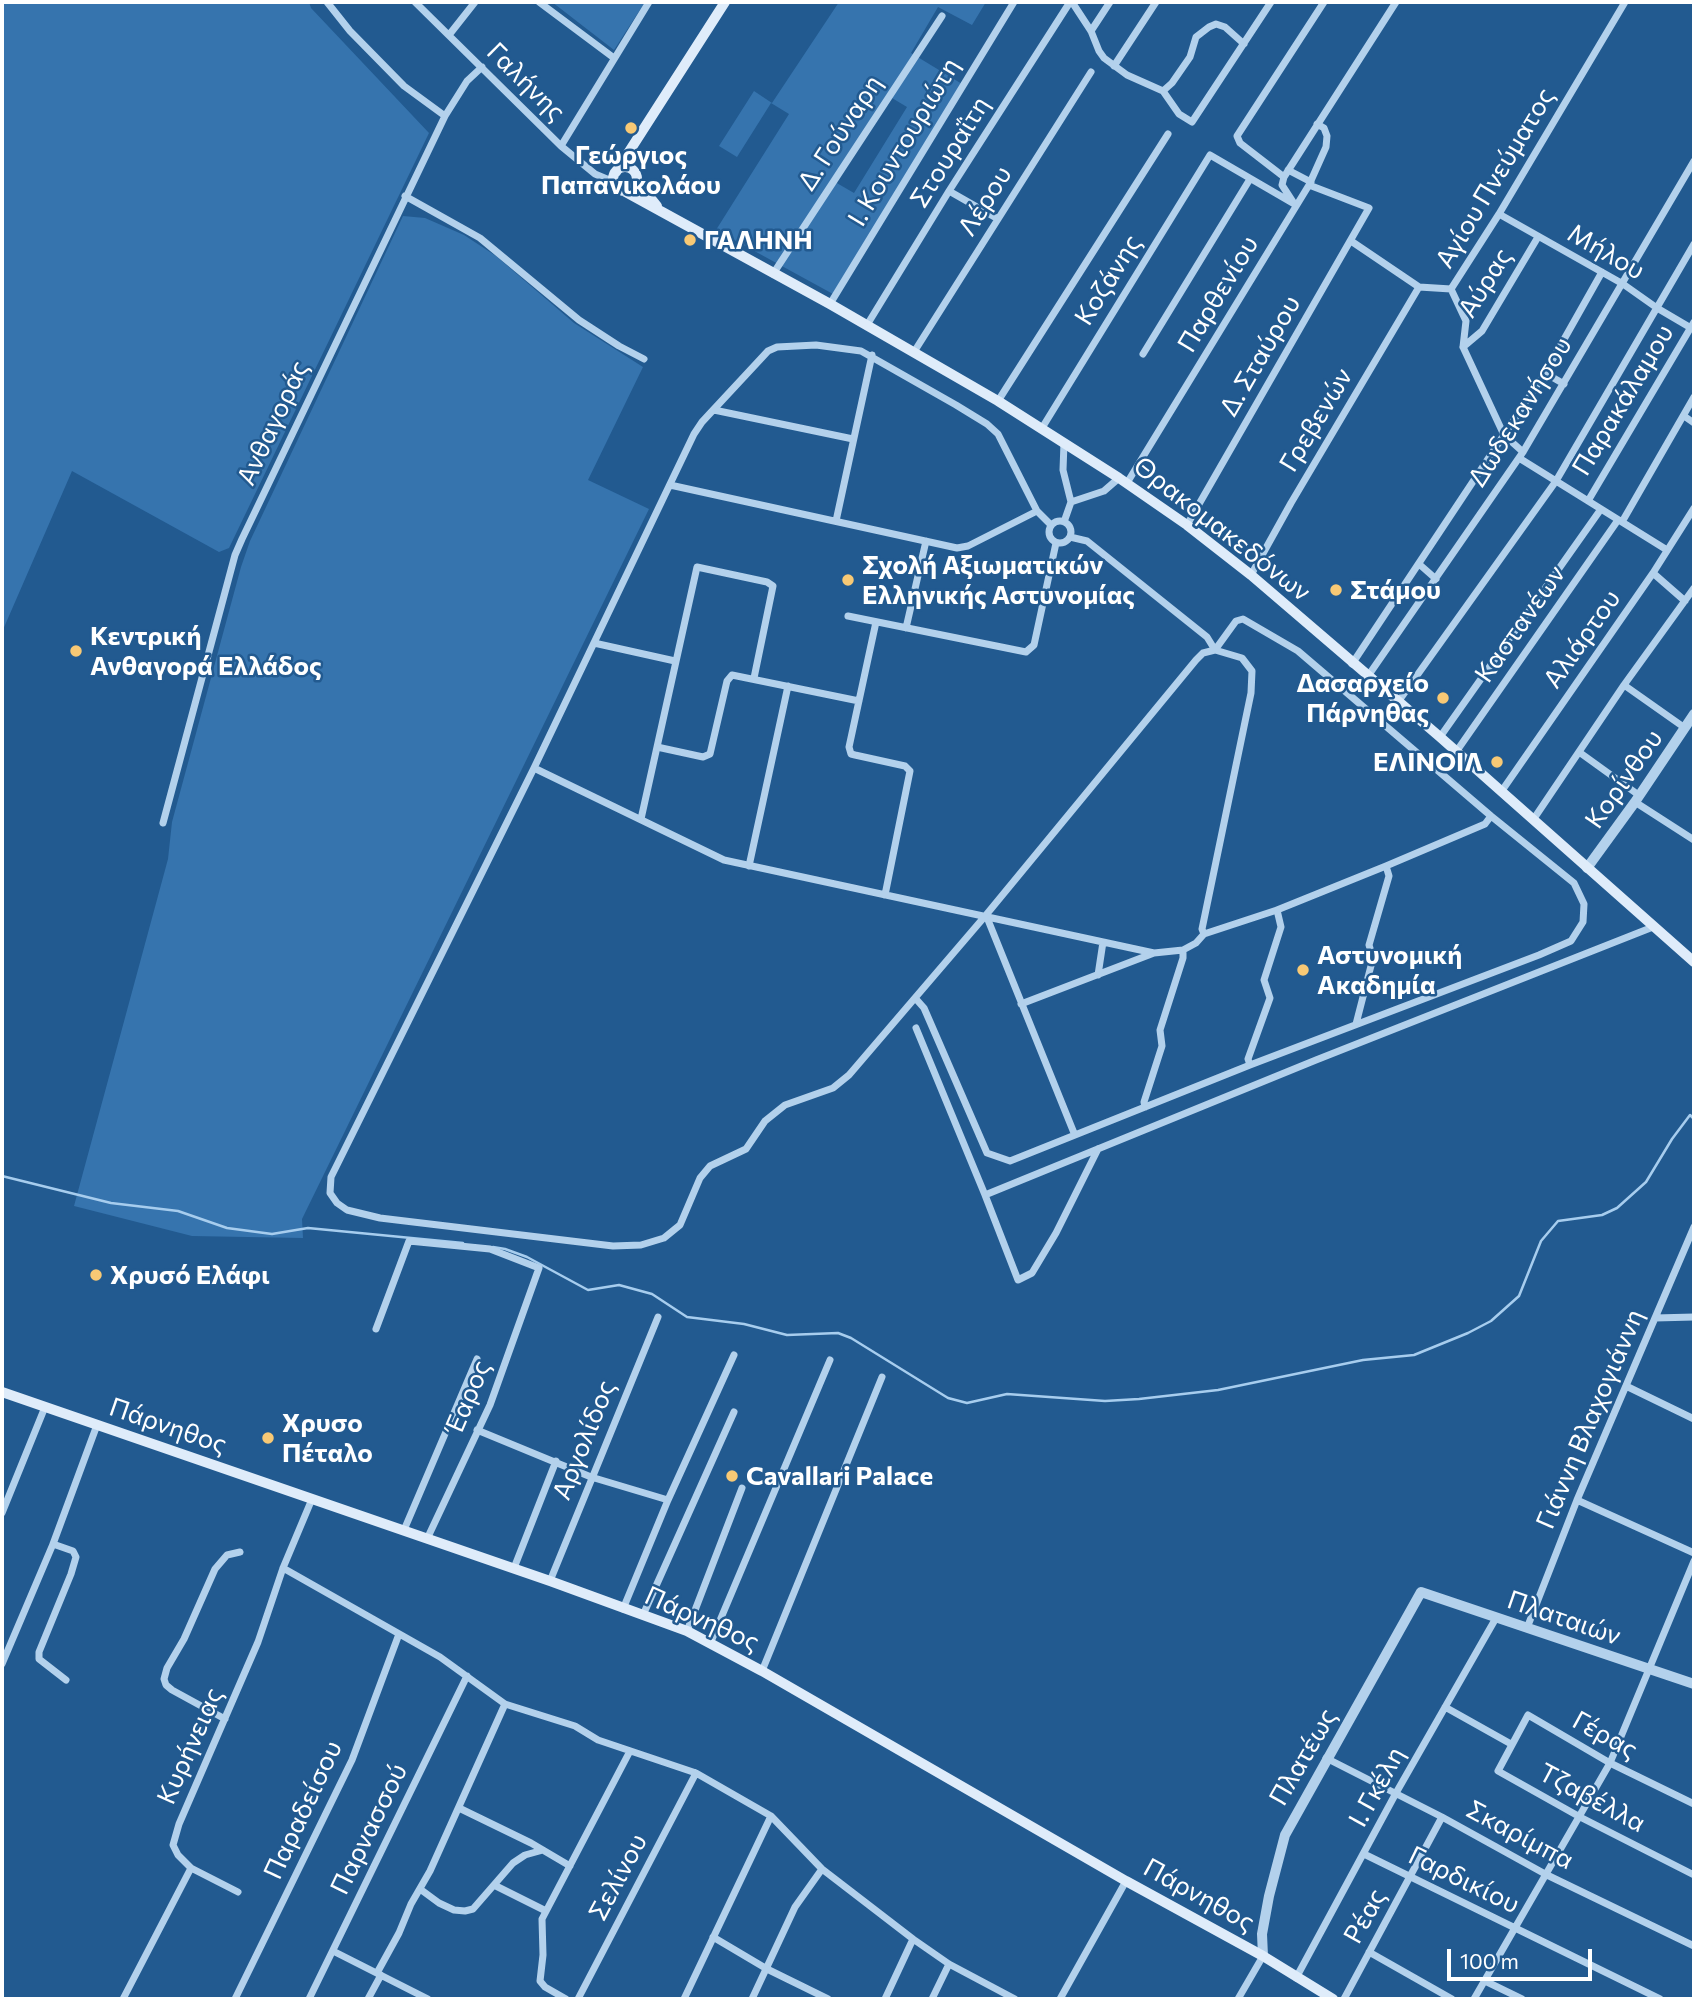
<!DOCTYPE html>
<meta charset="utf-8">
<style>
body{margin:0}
#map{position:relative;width:1696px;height:2001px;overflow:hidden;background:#225a90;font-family:Commissioner,sans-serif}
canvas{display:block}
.frame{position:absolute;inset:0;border:4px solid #fff;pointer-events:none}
.scale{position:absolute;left:1447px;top:1949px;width:145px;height:32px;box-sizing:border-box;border:4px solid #fff;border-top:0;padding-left:9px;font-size:21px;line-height:24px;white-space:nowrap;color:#fff;-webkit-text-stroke:5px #225a90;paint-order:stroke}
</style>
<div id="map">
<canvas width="1696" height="2001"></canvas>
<div class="frame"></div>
<div class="scale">100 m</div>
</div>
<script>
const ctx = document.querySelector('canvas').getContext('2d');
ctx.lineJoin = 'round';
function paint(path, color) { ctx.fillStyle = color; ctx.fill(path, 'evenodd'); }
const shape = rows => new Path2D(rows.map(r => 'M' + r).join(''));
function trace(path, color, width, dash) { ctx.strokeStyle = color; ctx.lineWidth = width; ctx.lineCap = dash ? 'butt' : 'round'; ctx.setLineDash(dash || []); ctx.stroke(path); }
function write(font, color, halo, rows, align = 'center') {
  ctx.font = font + ' Commissioner,sans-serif'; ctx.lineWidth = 5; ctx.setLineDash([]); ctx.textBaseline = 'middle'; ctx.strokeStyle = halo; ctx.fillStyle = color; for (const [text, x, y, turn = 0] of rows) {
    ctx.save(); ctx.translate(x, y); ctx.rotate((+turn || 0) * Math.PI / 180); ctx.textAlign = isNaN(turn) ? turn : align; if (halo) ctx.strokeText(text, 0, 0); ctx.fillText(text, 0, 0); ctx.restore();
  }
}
const green = shape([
 [2,2,309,2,311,8,429,133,229,548,219,552,72,471,2,632],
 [552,2,645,2,614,50],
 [839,2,986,2,972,25,938,7,911,53,962,84,833,294,716,230,789,114,771,103,737,157,719,146,754,91,772,103],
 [887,95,907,107,854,193,835,182],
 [403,216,425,218,464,235,496,256,574,323,643,367,588,480,649,509,302,1219,303,1238,192,1236,74,1206,168,859,172,822,241,567,250,541]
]);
const stream = shape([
 [2,1176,111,1203,178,1211,227,1228,272,1234,308,1228,463,1243],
 [493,1247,505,1249,527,1257,588,1290,619,1285,652,1294,687,1317,744,1324,787,1335,838,1333,851,1338,948,1398,967,1403,1007,1394,1105,1401,1139,1399,1218,1390,1363,1360,1414,1355,1468,1333,1491,1321,1519,1296,1541,1241,1558,1221,1602,1215,1617,1208,1646,1182,1672,1139,1690,1115,1694,1119]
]);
const minor = shape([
 [327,2,350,31,404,86,445,116],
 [415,2,561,146,595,174,614,182],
 [539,2,614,58],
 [1072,2,1091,31,1099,51,1104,58,1127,75,1163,91,1179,114,1192,122,1271,2],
 [1091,31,1110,2],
 [449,35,475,2],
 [1114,66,1156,2],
 [1163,91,1172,83,1190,57,1196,37,1209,27,1216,24,1225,27,1244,44],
 [561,146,649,2],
 [1288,170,1311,182],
 [1284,177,1396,2],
 [949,191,998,219],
 [405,196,480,238,579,320,619,346,644,359],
 [1293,202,1282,185,1284,177,1240,143,1237,136,1324,2],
 [1499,214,1623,284,1657,308,1691,328],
 [1351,241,1419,287,1451,289],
 [773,274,942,16],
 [1451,289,1499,214,1625,2],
 [1451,289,1466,321,1463,347,1504,435,1523,452],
 [830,304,1014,2],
 [867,325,949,191,1070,2],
 [1463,347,1482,331,1538,237],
 [914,352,1091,72],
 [1143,354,1250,179],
 [1545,373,1564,384],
 [998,401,1168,134],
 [714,410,853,439],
 [1684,416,1694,423],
 [1042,428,1210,155,1296,205],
 [1519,458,1667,550],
 [1127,483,1309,185,1326,147,1327,136,1324,128,1317,124],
 [670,485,957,548,968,546,1037,511,1051,525],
 [1588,501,1694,322],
 [1071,502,1104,491,1119,478],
 [1037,511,998,434,987,424,956,405,861,351,816,345,777,347,768,351,702,422,694,434,534,768,331,1177,330,1193,337,1203,347,1210,380,1218,613,1246,641,1245,664,1238,680,1225,700,1178,710,1166,746,1149,765,1121,785,1105,833,1088,849,1075,986,915,1196,660,1203,653,1215,650,1242,658,1252,671,1251,693,1202,929,1204,934],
 '1049 532a11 11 0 1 1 22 0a11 11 0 1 1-22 0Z',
 [836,521,872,355],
 [1064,522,1071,502,1063,470,1064,443],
 [1622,522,1694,397],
 [1187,525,1369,208,1309,185],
 [1419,564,1436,579],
 [1653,573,1685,601],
 [1251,575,1291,503,1419,287],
 [848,616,1026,652,1034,645,1056,543],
 [876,622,849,747,851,754,855,755,905,766,910,771,885,895],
 [906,628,926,541],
 [594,643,675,661],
 [1352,664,1545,373,1602,272],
 [1368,676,1523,452,1694,161],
 [1624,685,1685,728],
 [1398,702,1556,481,1694,244],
 [1440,737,1601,509],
 [657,747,703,757,710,754,727,681,732,675,859,701],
 [1456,752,1618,520],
 [1579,752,1640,796],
 [534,768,724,860,1154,953],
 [1501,792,1653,573,1694,508],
 [1635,802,1694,840],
 [641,819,697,567,767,582,773,586,754,678],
 [1533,820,1624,685,1694,588],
 [163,823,235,555,242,539,445,116,467,81,482,67],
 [749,866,788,686],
 [986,915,1074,1133],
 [1098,975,1103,942],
 [916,999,924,1008,987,1153,1010,1161,1250,1065,1539,955,1571,941,1583,922,1584,904,1574,883,1491,816,1298,651,1243,619,1236,621,1215,650,1207,637,1087,541,1070,537],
 [1021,1004,1154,953,1183,950,1196,943,1204,934,1277,910,1386,866,1485,824,1491,816],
 [1356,1024,1373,958,1369,945,1389,876,1386,866],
 [916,1028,985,1195,1316,1060,1653,927],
 [1250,1065,1248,1059,1270,998,1264,980,1281,927,1277,910],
 [1145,1107,1144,1102,1162,1046,1160,1030,1183,958,1183,950],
 [985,1195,1018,1280,1032,1273,1056,1233,1098,1149],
 [1655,1318,1694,1317],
 [376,1329,409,1241,490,1249,539,1268,490,1405,427,1539],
 [1626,1386,1694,1419],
 [477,1430,591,1477,668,1500],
 [1577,1500,1694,1553],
 [2,1513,45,1407],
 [404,1530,477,1359],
 [53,1544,73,1551,76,1557,71,1574,39,1652,39,1659,66,1680],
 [283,1568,440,1657,505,1704,575,1726,598,1740,696,1773,771,1816,822,1869,913,1939,949,1964,1015,1999],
 [514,1568,556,1461],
 [550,1581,658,1317],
 [623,1609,668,1500,734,1355],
 [643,1615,734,1412],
 [1527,1628,1577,1500,1694,1227],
 [687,1631,742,1488],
 [710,1644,830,1360],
 [2,1664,53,1544,97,1425],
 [762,1671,882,1377],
 [1445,1707,1511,1744],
 [225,1719,172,1690,166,1685,164,1679,167,1668,184,1639,215,1569,227,1555,240,1552],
 [1326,1758,1442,1817,1547,1875,1694,1946],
 [1694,1804,1610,1763,1528,1715,1498,1771,1580,1817,1694,1875],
 [459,1808,531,1843,570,1866],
 [1364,1854,1660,1999],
 [191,1868,238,1892],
 [494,1885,546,1911],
 [420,1889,439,1903,454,1910,465,1911,473,1909,513,1863,525,1855,543,1850],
 [713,1937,767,1969,828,1999],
 [333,1951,428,1999],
 [1369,1952,1452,1999],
 [377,1973,399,1933,411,1904,430,1871,505,1704],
 [1296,1978,1396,1793,1496,1618],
 [1485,1981,1522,1999],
 [123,1999,191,1868,178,1855,173,1845,179,1824,258,1642,283,1568,312,1499],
 [235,1999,352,1760,399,1634],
 [309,1999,467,1676],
 [368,1999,381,1975],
 [566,1999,545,1987,540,1981,543,1955,542,1919,630,1751],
 [578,1999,696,1773],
 [684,1999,771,1816],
 [752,1999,795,1907,822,1869],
 [885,1999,913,1939],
 [932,1999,949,1964],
 [1060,1999,1126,1881],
 [1238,1999,1263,1956],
 [1344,1999,1442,1817],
 [1474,1999,1610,1763,1694,1561]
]);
const tertiary = shape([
 [1587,868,1635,802,1694,714],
 [1263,1956,1262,1934,1269,1896,1285,1835,1421,1592,1694,1684]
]);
const secondary = shape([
 '613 179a12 12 0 1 1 24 0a12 12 0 1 1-24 0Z',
 [616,172,725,2],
 [637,181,657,206],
 [624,191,830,304,998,401,1119,478,1187,525,1251,575,1440,737,1694,962],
 [2,1392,550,1581,687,1631,762,1671,1126,1881,1263,1956,1333,1999]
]);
const markers = [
 [631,128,7,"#f8c975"],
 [690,240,7,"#f8c975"],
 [848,580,7,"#f8c975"],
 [1336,590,7,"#f8c975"],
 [76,651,7,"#f8c975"],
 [1443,698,7,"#f8c975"],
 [1497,762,7,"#f8c975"],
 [1303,970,7,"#f8c975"],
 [96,1275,7,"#f8c975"],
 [268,1438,7,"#f8c975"],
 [732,1476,7,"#f8c975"]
];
const streetNames = [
 ["Γαλήνης",526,82,45],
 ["Δ. Γούναρη",840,133,-57],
 ["Ι. Κουντουριώτη",904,142,-59],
 ["Στουραΐτη",950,152,-58],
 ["Αγίου Πνεύματος",1495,178,-59],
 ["Λέρου",985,201,-58],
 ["Μήλου",1606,252,30],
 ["Κοζάνης",1108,280,-58],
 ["Αύρας",1485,283,-58],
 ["Παρθενίου",1218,294,-59],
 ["Δ. Σταύρου",1260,356,-60],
 ["Παρακάλαμου",1623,400,-59],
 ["Δωδεκανήσου",1520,412,-58],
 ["Γρεβενών",1316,420,-59],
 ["Ανθαγοράς",273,423,-65],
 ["Θρακομακεδόνων",1222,529,38],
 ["Καστανέων",1520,624,-55],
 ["Αλιάρτου",1582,639,-55],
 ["Κορίνθου",1624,779,-55],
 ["Έαρος",468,1397,-67],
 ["Γιάννη Βλαχογιάννη",1590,1419,-67],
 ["Πάρνηθος",168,1426,19],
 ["Αργολίδος",584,1440,-68],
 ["Πλαταιών",1564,1618,19],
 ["Πάρνηθος",702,1619,24],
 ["Γέρας",1605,1735,29],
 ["Κυρήνειας",190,1746,-66],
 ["Πλατέως",1303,1757,-60],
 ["Ι. Γκέλη",1377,1787,-61],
 ["Τζαβέλλα",1592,1798,28],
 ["Παραδείσου",303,1810,-65],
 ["Παρνασσού",369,1829,-64],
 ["Σκαρίμπα",1520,1835,28],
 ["Σελίνου",618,1877,-62],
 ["Γαρδικίου",1464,1880,26],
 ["Πάρνηθος",1199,1895,29],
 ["Ρέας",1365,1916,-61]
];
const poiNames = [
 ["Γεώργιος",631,155,"center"],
 ["Παπανικολάου",631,185,"center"],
 ["ΓΑΛΗΝΗ",704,240],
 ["Σχολή Αξιωματικών",862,565],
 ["Ελληνικής Αστυνομίας",862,595],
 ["Στάμου",1350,590],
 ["Κεντρική",90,636],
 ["Ανθαγορά Ελλάδος",90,666],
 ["Δασαρχείο",1429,683,"right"],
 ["Πάρνηθας",1429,713,"right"],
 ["ΕΛΙΝΟΙΛ",1483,762,"right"],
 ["Αστυνομική",1317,955],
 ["Ακαδημία",1317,985],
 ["Χρυσό Ελάφι",110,1275],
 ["Χρυσο",282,1423],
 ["Πέταλο",282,1453],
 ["Cavallari Palace",746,1476]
];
paint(green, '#3674ae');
trace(stream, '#a7cdee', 2.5);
trace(minor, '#b3d1ec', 7);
trace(tertiary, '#b3d1ec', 10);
trace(secondary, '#dfecfa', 10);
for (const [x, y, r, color] of markers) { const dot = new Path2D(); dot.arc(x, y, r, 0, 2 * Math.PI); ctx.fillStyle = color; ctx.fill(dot); trace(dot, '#225a90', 2.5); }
write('26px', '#fff', '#225a90', streetNames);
write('bold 26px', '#fff', '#225a90', poiNames, 'left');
</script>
